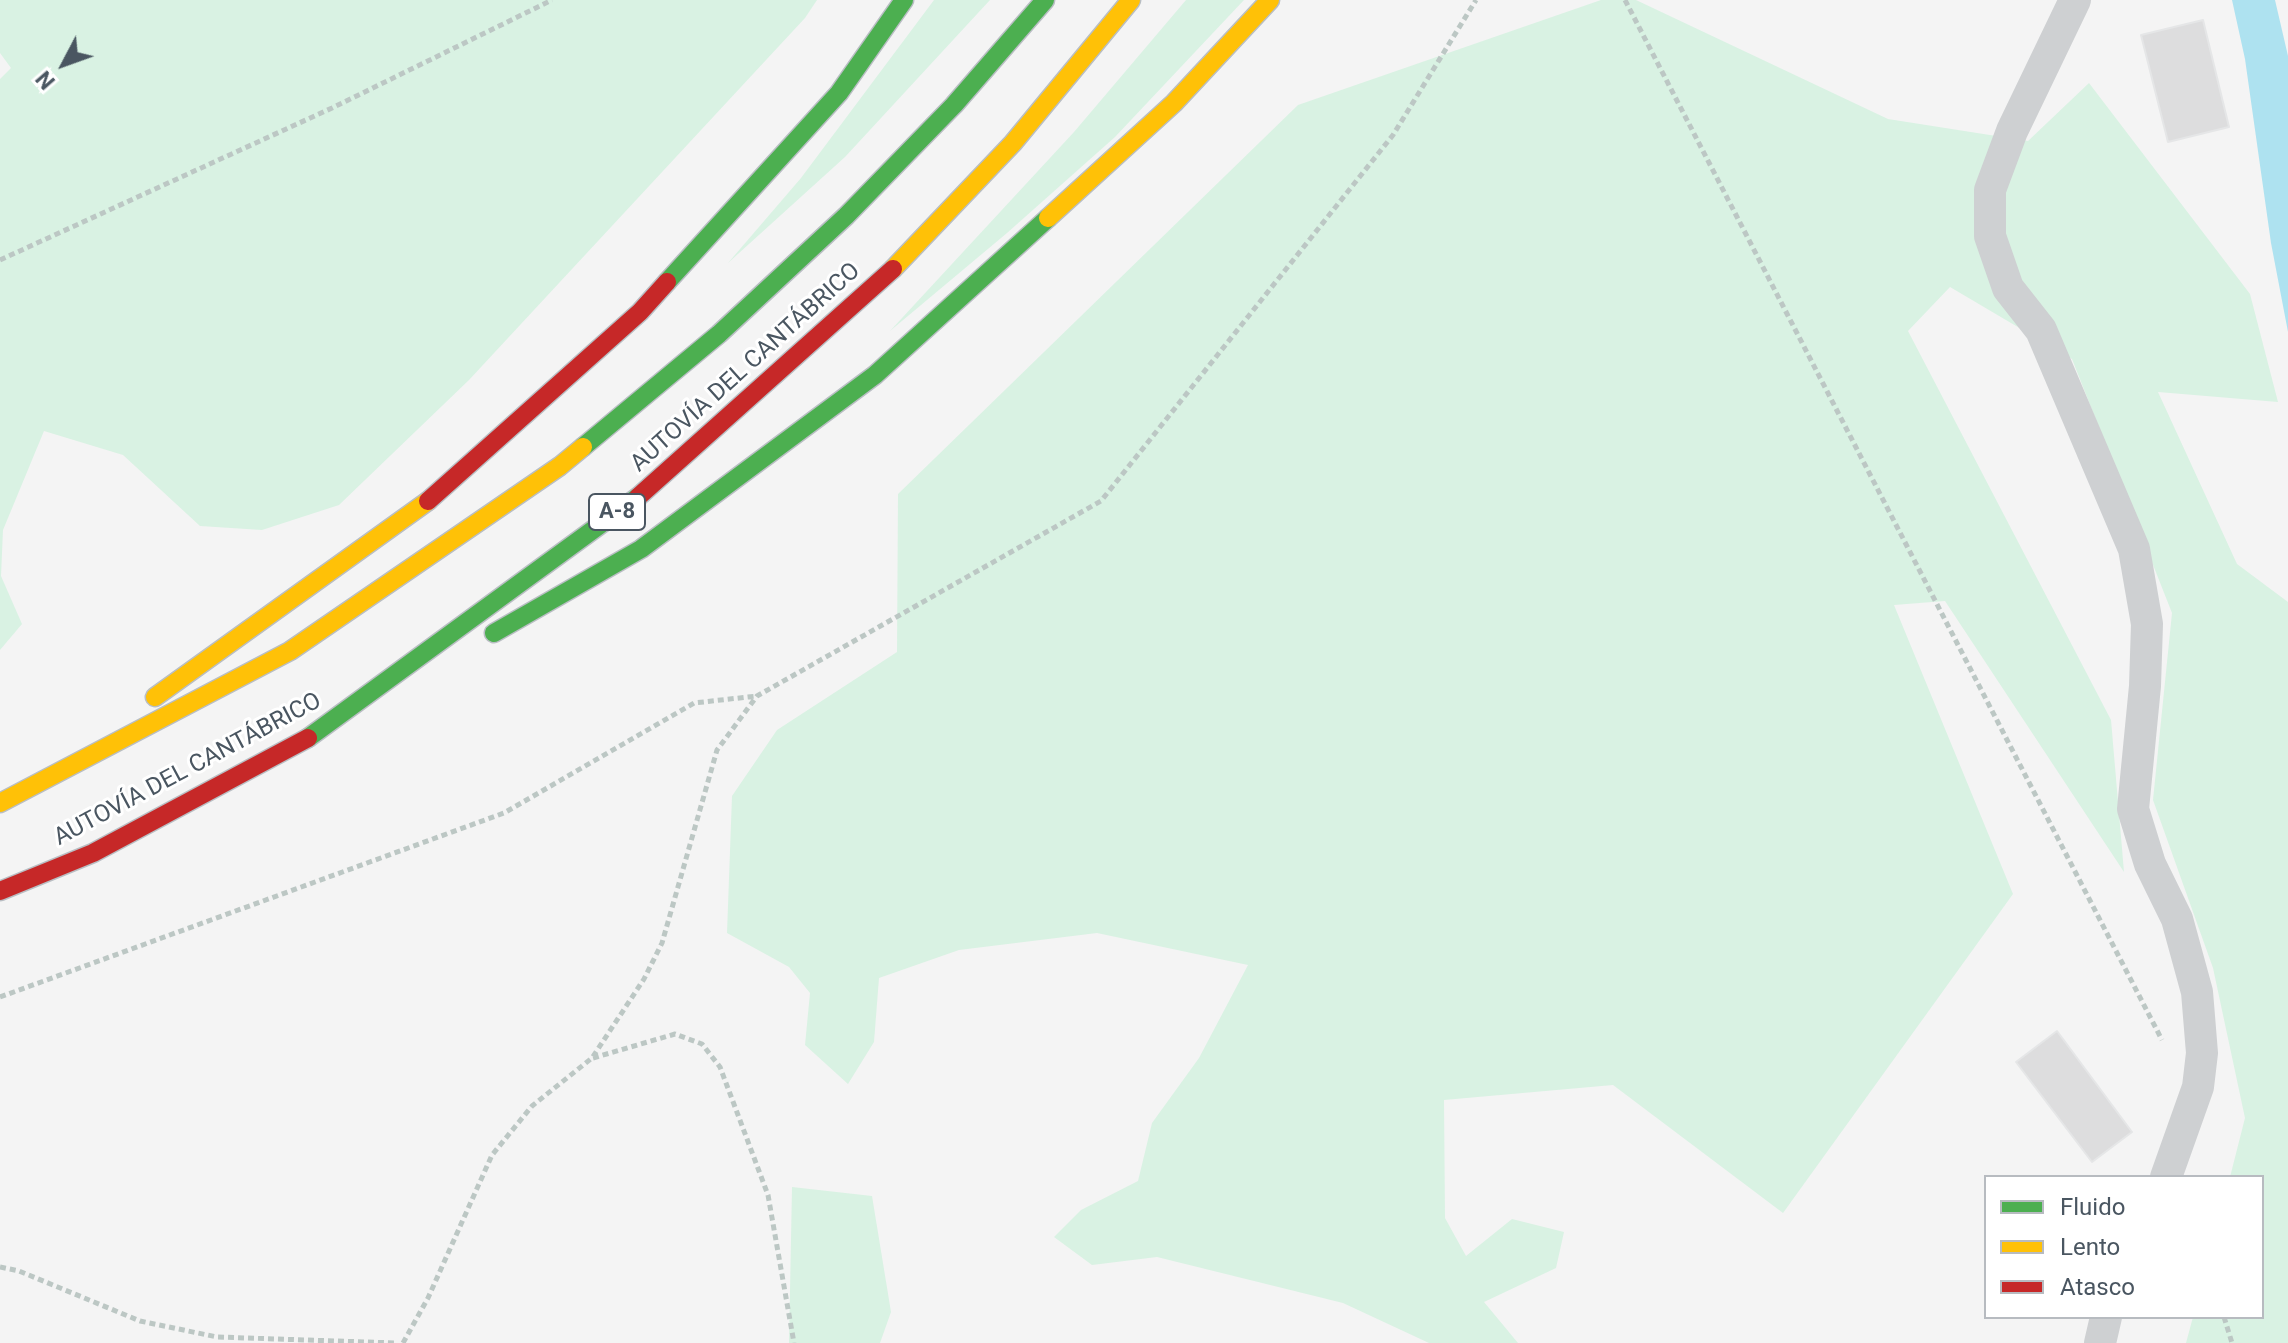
<!DOCTYPE html>
<meta charset="utf-8">
<style>
body{margin:0}
#map{position:relative;width:2288px;height:1343px;overflow:hidden;background:#f4f4f4;font-family:Roboto,sans-serif}
canvas{display:block}
.legend{position:absolute;left:1984px;top:1175px;width:280px;height:144px;box-sizing:border-box;background:#fff;border:2px solid #b7bbc0;margin:0;padding:10px 14px;list-style:none;font-size:24px;color:#4a5661}
.legend li{display:flex;align-items:center;gap:16px;height:40px}
.legend b{width:40px;border:2px solid #b7bbc0}
.north{position:absolute;left:24px;top:24px;width:80px;height:80px;-webkit-text-stroke:6px #fff;paint-order:stroke;rotate:229deg;font-size:22px;font-weight:700;line-height:32px;text-align:center;color:#4a5661}
.north::after{content:'';display:block;margin:auto;width:28px;height:36px;background:#4a5661;clip-path:polygon(50% 0,100% 100%,50% 72%,0 100%)}
</style>
<div id="map">
<canvas width="2288" height="1343"></canvas>
<ul class="legend">
<li><b style="height:10px;background:#4caf50"></b>Fluido</li>
<li><b style="height:10px;background:#ffc107"></b>Lento</li>
<li><b style="height:10px;background:#c62828"></b>Atasco</li>
</ul>
<div class="north">N</div>
</div>
<script>
const ctx = document.querySelector('canvas').getContext('2d');
ctx.lineJoin = 'round';
function paint(path, color) { ctx.fillStyle = color; ctx.fill(path, 'evenodd'); }
const shape = rows => new Path2D(rows.map(r => 'M' + r).join(''));
function trace(path, color, width, dash) { ctx.strokeStyle = color; ctx.lineWidth = width; ctx.lineCap = dash ? 'butt' : 'round'; ctx.setLineDash(dash || []); ctx.stroke(path); }
function write(font, color, halo, rows, align = 'center') {
  ctx.font = font + ' Roboto,sans-serif'; ctx.lineWidth = 6; ctx.setLineDash([]); ctx.textBaseline = 'middle'; ctx.strokeStyle = halo; ctx.fillStyle = color; for (const [text, x, y, turn = 0] of rows) {
    ctx.save(); ctx.translate(x, y); ctx.rotate((+turn || 0) * Math.PI / 180); ctx.textAlign = isNaN(turn) ? turn : align; if (halo) ctx.strokeText(text, 0, 0); ctx.fillText(text, 0, 0); ctx.restore();
  }
}
const green = shape([
 [0,0,817,0,805,18,469,380,339,505,262,530,200,526,123,455,44,431,3,530,1,576,22,624,0,650,0,79,11,68,0,53],
 [934,0,990,0,845,157,728,263,801,178],
 [1186,0,1244,0,1115,137,1007,233,890,331,1074,132],
 [1601,0,1636,0,1888,119,2028,141,2089,83,2250,294,2278,402,2158,392,2237,564,2288,602,2288,1343,2186,1343,2193,1317,2262,1317,2262,1177,2230,1177,2245,1118,2213,968,2153,800,2172,613,2072,359,1950,287,1908,331,2111,720,2124,872,1945,601,1894,605,2013,894,1783,1213,1613,1085,1444,1100,1445,1218,1466,1256,1512,1219,1564,1232,1556,1268,1484,1302,1518,1343,1429,1343,1343,1303,1157,1257,1092,1265,1054,1237,1081,1210,1138,1181,1152,1123,1199,1058,1248,965,1097,933,959,950,879,978,874,1042,848,1084,805,1045,810,993,789,967,727,933,732,796,777,730,897,652,898,494,1298,105],
 [792,1187,872,1196,891,1312,880,1343,789,1343]
]);
const water = shape([
 [2232,0,2275,0,2288,56,2288,332,2271,243,2245,59]
]);
const building = shape([
 [2203,20,2229,127,2168,142,2141,35,2203,20],
 [2057,1031,2132,1132,2092,1162,2016,1062,2057,1031]
]);
const path = shape([
 [1625,0,2162,1040],
 [0,260,332,108,552,0],
 [0,997,504,813,694,703,757,696],
 [593,1058,675,1034,702,1044,720,1067,768,1195,794,1343],
 [0,1267,19,1271,140,1321,217,1337,396,1343],
 [2224,1317,2232,1343],
 [403,1343,428,1298,492,1155,532,1106,592,1058,644,979,662,943,717,750,757,696,1101,501,1393,135,1476,0]
]);
const street = shape([
 [2075,0,2012,131,1990,190,1990,236,2008,288,2041,330,2134,549,2147,624,2145,686,2133,809,2150,864,2177,919,2197,992,2202,1053,2198,1087,2166,1177],
 [2100,1343,2106,1317]
]);
const fast = shape([
 [667,282,839,93,904,0],
 [583,447,719,334,846,216,954,105,1045,0],
 [494,633,641,549,875,375,1048,218],
 [308,738,638,497]
]);
const slow = shape([
 [1048,218,1174,103,1270,0],
 [893,269,1013,143,1131,0],
 [155,697,428,501],
 [0,803,290,651,560,466,583,447]
]);
const jam = shape([
 [638,497,893,269],
 [428,501,640,312,667,282],
 [0,891,93,853,308,738]
]);
const shields = [
 [617,512,56]
];
const shieldNames = [
 ["A-8",617,512]
];
const streetNames = [
 ["AUTOVÍA DEL CANTÁBRICO",746,368,-42],
 ["AUTOVÍA DEL CANTÁBRICO",188,770,-28]
];
paint(green, '#d9f2e3');
paint(water, '#aee2f0');
paint(building, '#ddddde');
trace(building, '#e5e6e7', 2);
trace(fast, '#b9bec3', 21);
trace(slow, '#b9bec3', 21);
trace(jam, '#b9bec3', 21);
trace(path, '#bcc7c4', 5, [6, 4]);
trace(street, '#ced0d2', 32);
trace(fast, '#4caf50', 18);
trace(slow, '#ffc107', 18);
trace(jam, '#c62828', 18);
for (const [x, y, w] of shields) { const box = new Path2D(); box.roundRect(x - w / 2, y - 18, w, 36, 6); ctx.fillStyle = '#fff'; ctx.fill(box); trace(box, '#4a5661', 2); }
write('bold 22px', '#4a5661', null, shieldNames);
write('24px', '#4a5661', '#fff', streetNames);
</script>
